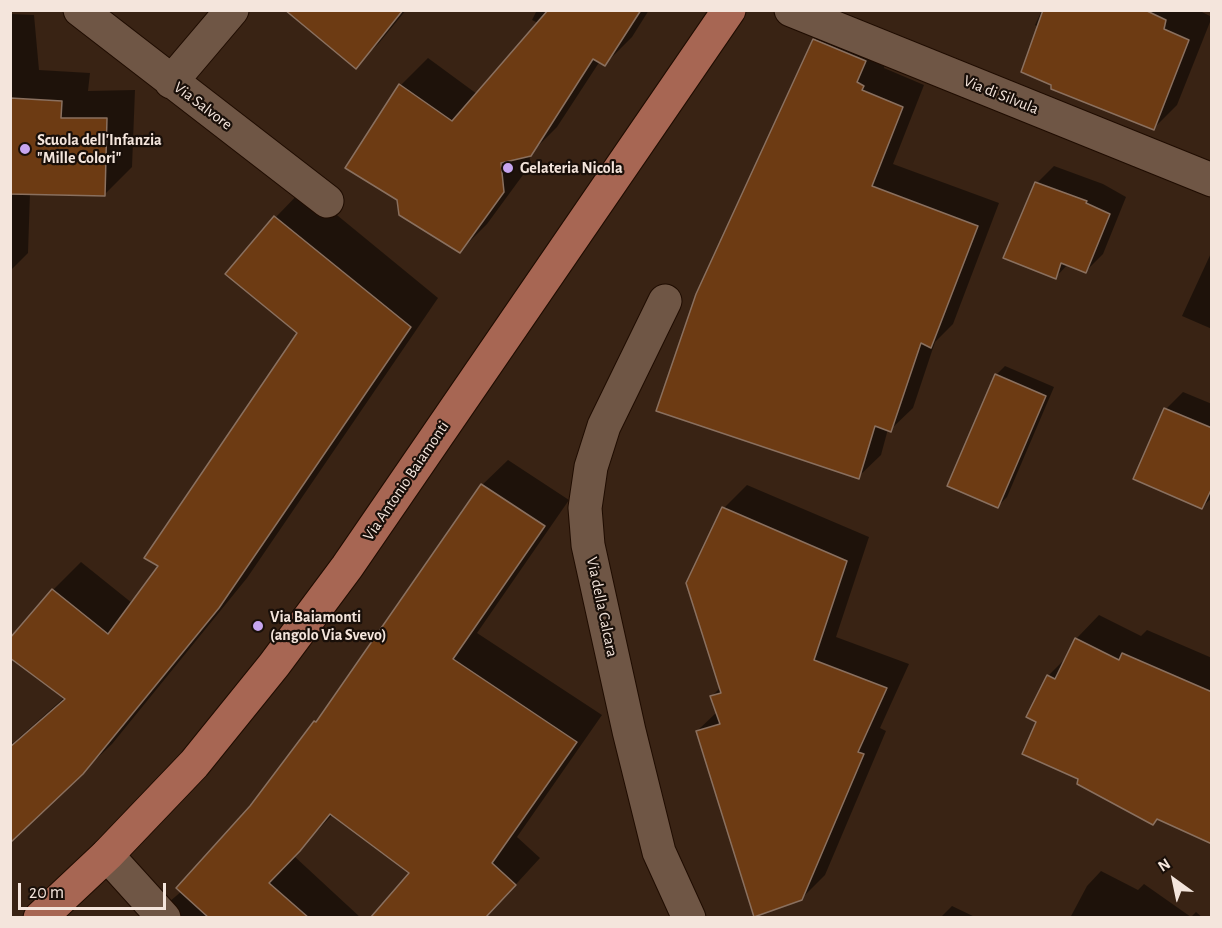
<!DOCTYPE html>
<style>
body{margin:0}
#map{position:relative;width:1222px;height:928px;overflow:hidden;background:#392314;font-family:"Alegreya Sans",sans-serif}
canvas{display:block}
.frame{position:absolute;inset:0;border:12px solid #f4e5dc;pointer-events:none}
.north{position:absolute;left:1144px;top:850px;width:60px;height:60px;-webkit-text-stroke:4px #190f09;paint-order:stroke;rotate:327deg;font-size:16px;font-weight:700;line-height:24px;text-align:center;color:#f4e5dc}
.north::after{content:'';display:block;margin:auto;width:21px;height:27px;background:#f4e5dc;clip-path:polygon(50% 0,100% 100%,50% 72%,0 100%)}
.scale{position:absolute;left:18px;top:883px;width:148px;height:27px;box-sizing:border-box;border:3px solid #f4e5dc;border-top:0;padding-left:8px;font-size:18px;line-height:21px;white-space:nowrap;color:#f4e5dc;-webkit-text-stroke:4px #190f09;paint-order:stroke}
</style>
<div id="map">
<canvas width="1222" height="928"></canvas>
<div class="frame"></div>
<div class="north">N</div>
<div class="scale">20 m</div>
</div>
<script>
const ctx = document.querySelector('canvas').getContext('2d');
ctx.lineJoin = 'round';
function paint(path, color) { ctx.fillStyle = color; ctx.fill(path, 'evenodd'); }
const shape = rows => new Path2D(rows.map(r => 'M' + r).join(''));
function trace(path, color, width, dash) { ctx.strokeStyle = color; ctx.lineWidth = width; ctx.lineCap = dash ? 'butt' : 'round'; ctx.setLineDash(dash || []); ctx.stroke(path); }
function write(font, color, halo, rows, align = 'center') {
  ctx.font = font + ' "Alegreya Sans",sans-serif'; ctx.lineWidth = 4.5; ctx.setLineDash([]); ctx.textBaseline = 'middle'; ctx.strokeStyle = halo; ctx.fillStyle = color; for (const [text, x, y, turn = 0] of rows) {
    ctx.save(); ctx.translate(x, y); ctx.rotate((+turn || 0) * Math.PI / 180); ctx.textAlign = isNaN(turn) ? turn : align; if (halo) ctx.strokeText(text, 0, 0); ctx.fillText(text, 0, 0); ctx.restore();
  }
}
const shadow = shape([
 [302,10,406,10,379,43,355,67],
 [537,10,649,10,632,37,605,64,600,61,557,127,529,155,531,164,487,224,460,251,398,199,347,167,401,85,428,58,477,94,538,23,532,20],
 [1042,10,1198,10,1212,17,1177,105,1154,128,1035,25],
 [10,14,34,15,39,70,90,73,88,91,135,90,132,167,104,195,30,193,28,253,10,271],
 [837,18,885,63,884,68,924,85,893,164,999,203,953,324,935,342,913,408,890,430,888,429,881,455,858,477,815,40],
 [1054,166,1103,184,1126,197,1103,254,1086,271,1068,264,1056,277,1005,258,1037,183],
 [304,188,438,298,247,578,112,744,10,841,10,740,13,743,65,697,53,590,81,562,132,603,160,566,299,333,227,274,276,217],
 [1212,251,1212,329,1182,316],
 [1005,366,1054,387,1007,497,998,506,996,375],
 [1183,392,1212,404,1212,498,1202,507,1166,409],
 [508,460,569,500,477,633,602,715,517,837,540,858,485,918,412,873,333,814,294,856,361,918,150,918,182,891,251,807,324,714,482,485],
 [747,485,869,537,836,637,909,664,880,728,886,731,825,875,801,899,697,731,717,712,712,696,721,687,724,508],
 [1099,615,1141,636,1147,630,1212,658,1212,839,1080,778,1038,721,1028,717,1048,676,1068,656,1076,639],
 [1101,871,1138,890,1144,884,1191,917,1196,912,1203,918,1070,918,1087,886],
 [952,906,977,918,940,918]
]);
const building = shape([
 [285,10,403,10,356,69,285,10],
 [548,10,641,10,605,66,593,59,531,156,501,163,504,192,460,253,399,215,397,200,345,168,399,84,452,121,548,10],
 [1043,10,1145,10,1166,20,1164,29,1189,40,1154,130,1051,89,1051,85,1021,72,1043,10],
 [813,39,866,61,857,82,864,86,862,90,903,107,872,186,978,226,931,348,921,343,891,432,875,426,859,479,656,411,696,294,813,39],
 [10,98,62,101,61,118,107,118,105,196,10,194,10,98],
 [1035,182,1087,201,1086,203,1110,214,1086,273,1061,263,1056,279,1003,258,1035,182],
 [274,216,411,327,219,608,83,774,10,843,10,747,65,699,10,658,10,638,52,589,108,634,158,566,144,558,297,333,225,274,274,216],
 [995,374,1046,396,998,508,947,486,995,374],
 [1164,408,1212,428,1212,488,1202,509,1133,479,1164,408],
 [481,484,545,526,453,659,577,742,492,863,516,885,485,918,370,918,409,873,330,814,300,851,269,883,309,918,209,918,176,888,250,806,314,721,316,722,481,484],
 [722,507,847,561,814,660,887,688,858,752,864,754,802,900,754,917,696,731,720,724,710,696,721,693,686,583,722,507],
 [1075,638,1119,660,1122,653,1212,692,1212,844,1157,819,1153,825,1077,784,1078,779,1022,754,1036,722,1026,717,1047,675,1055,679,1075,638]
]);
const street = shape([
 [80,10,327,201],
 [791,10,1212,180],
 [171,82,232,10],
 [665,301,604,426,591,467,585,508,588,545,629,731,659,852,689,918],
 [107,855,164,918]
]);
const primary = shape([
 [40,918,107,855,194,764,274,665,347,567,729,10]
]);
const markers = [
 [25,149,6,"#c7a6ef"],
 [508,168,6,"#c7a6ef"],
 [258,626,6,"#c7a6ef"]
];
const streetNames = [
 ["Via di Silvula",1001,95,22],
 ["Via Salvore",203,106,37],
 ["Via Antonio Baiamonti",406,481,-56],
 ["Via della Calcara",602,607,78]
];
const poiNames = [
 ["Scuola dell'Infanzia",37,140],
 ["\"Mille Colori\"",37,158],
 ["Gelateria Nicola",520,168],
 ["Via Baiamonti",270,617],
 ["(angolo Via Svevo)",270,635]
];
paint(shadow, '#0007');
paint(building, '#6d3b13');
trace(building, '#8a705f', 1.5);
trace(street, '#1f0c01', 35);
trace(primary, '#1f0c01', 35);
trace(street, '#6f5645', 33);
trace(primary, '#a76653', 33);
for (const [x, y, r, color] of markers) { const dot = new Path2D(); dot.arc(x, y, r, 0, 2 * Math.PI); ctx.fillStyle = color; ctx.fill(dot); trace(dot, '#190f09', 2); }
write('16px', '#f4e5dc', '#190f09', streetNames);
write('bold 16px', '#f4e5dc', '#190f09', poiNames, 'left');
</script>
